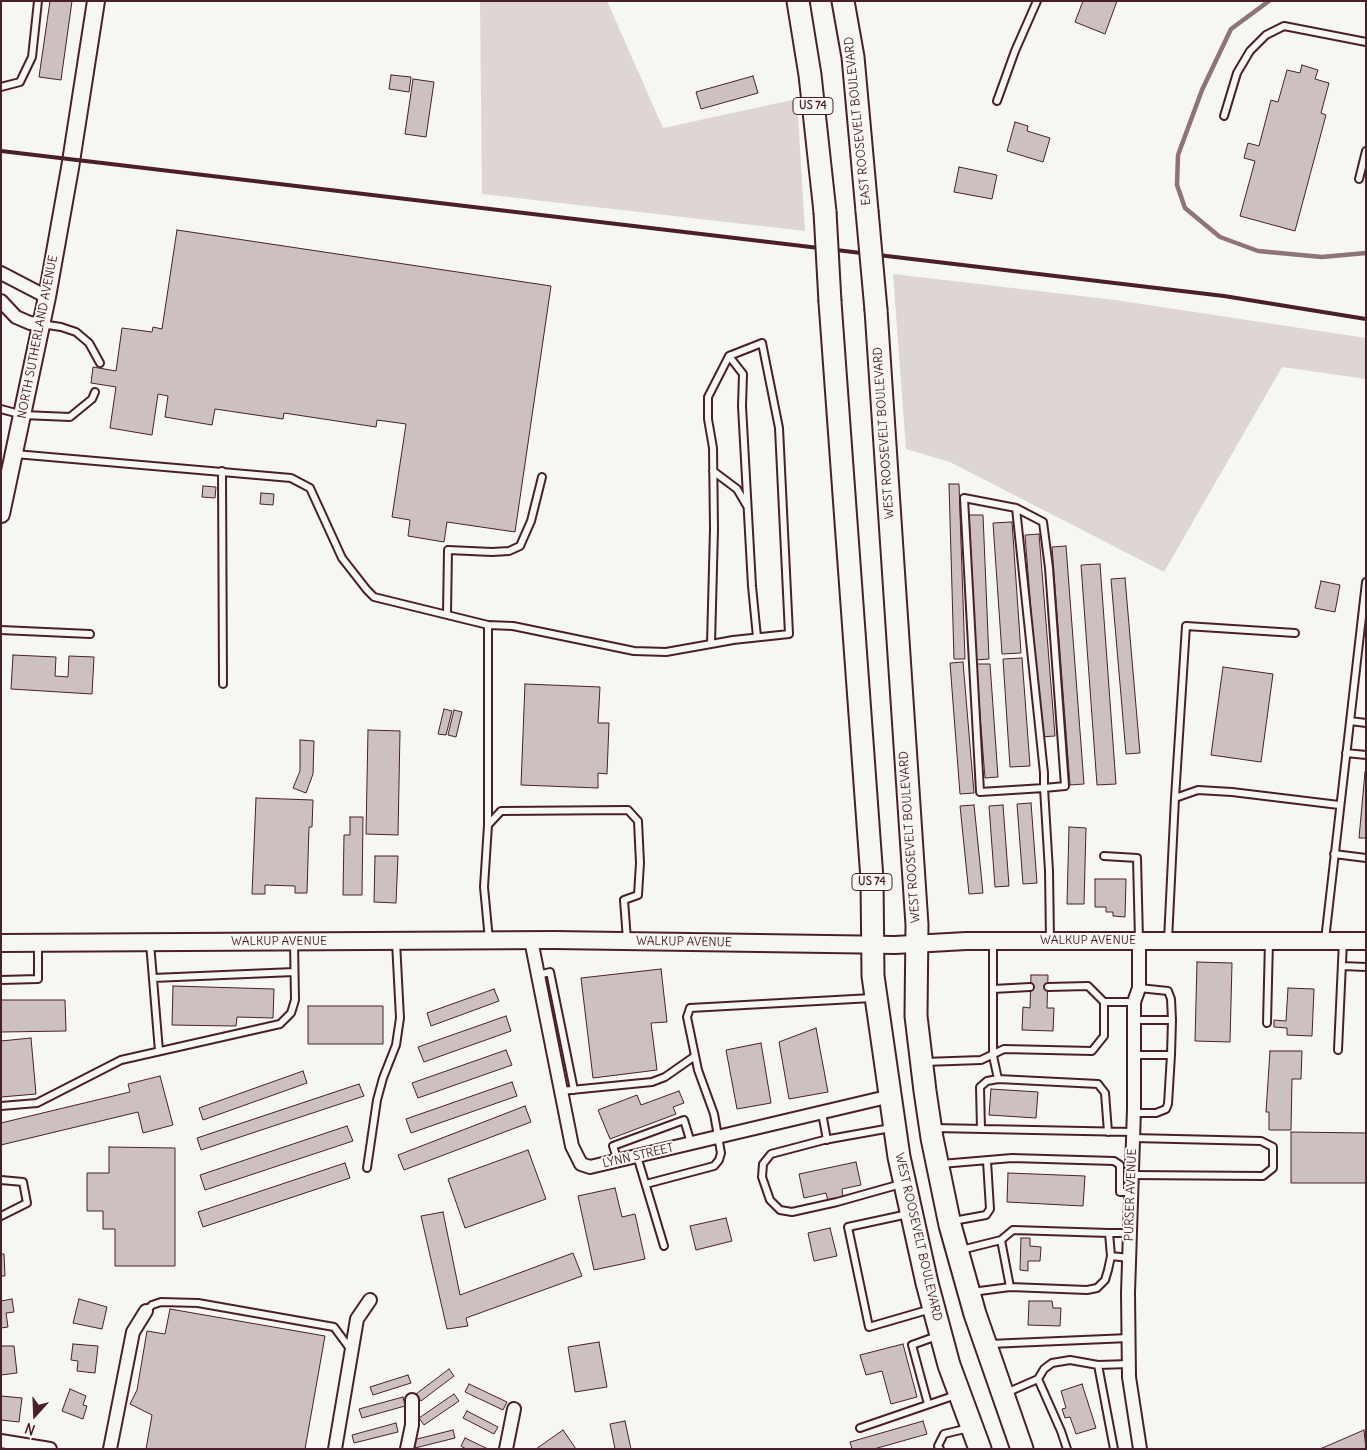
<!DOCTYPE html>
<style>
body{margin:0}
#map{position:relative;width:1367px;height:1450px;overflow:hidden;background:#f6f6f2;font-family:Delius,sans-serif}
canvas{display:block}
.frame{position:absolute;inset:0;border:2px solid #4a1f2b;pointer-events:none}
.north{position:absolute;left:10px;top:1390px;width:50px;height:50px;-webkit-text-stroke:4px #f6f6f2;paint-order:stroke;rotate:200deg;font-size:14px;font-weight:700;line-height:20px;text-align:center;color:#4a1f2b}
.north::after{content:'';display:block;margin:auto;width:18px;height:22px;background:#4a1f2b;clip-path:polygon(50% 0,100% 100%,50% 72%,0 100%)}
</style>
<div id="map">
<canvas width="1367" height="1450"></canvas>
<div class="frame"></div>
<div class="north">N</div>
</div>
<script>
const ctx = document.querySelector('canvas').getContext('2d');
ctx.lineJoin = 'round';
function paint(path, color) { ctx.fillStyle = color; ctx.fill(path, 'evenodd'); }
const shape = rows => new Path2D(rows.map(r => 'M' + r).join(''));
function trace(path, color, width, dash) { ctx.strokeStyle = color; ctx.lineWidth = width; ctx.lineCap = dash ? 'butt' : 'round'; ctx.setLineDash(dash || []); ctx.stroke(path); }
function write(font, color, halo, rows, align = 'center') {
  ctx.font = font + ' Delius,sans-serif'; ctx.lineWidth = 4; ctx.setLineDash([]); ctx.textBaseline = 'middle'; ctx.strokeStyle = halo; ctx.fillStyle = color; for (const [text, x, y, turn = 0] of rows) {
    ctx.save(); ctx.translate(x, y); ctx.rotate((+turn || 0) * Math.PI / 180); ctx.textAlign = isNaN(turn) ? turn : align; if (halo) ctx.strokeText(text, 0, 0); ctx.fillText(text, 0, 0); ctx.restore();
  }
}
const green = shape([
 [480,1,607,1,663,128,797,99,805,231,482,194],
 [893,274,1115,300,1366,338,1366,379,1282,367,1164,572,950,462,906,449]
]);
const stream = shape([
 [1269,1,1231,29,1202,90,1178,155,1177,185,1185,208,1220,237,1258,251,1322,257,1366,253]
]);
const building = shape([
 [50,1,72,1,61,80,39,77,50,1],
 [1083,1,1117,1,1105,34,1075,22,1083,1],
 [1302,65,1318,70,1315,79,1329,83,1321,113,1326,115,1295,231,1240,216,1255,161,1244,158,1248,143,1259,146,1271,100,1278,102,1287,70,1300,73,1302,65],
 [391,75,411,77,409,92,389,89,391,75],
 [753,76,758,93,701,109,696,92,753,76],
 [413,79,434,82,426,137,405,134,413,79],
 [1015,122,1028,126,1027,131,1050,138,1043,162,1007,151,1015,122],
 [959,167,997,175,992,199,954,192,959,167],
 [177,230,551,286,515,532,447,522,444,542,408,536,410,520,392,517,406,424,377,420,376,427,284,413,283,419,215,409,212,425,165,417,168,396,158,394,152,435,110,428,116,387,91,383,93,367,116,371,122,328,152,332,153,327,162,329,177,230],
 [949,484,959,484,965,659,954,659,949,484],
 [203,486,216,487,215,498,202,497,203,486],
 [261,493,274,494,273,505,260,504,261,493],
 [969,515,983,515,989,659,976,660,969,515],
 [1012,522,1021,653,1002,654,993,523,1012,522],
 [1039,534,1055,736,1041,737,1025,535,1039,534],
 [1066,546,1084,784,1070,785,1052,547,1066,546],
 [1100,564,1116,784,1097,785,1081,565,1100,564],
 [1125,578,1140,753,1126,754,1111,579,1125,578],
 [1321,581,1340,585,1335,612,1315,608,1321,581],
 [13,655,56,657,55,676,68,677,69,656,94,657,92,694,11,689,13,655],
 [1022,658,1030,766,1010,767,1003,659,1022,658],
 [963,662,974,793,960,794,950,663,963,662],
 [976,664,990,664,998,777,985,778,976,664],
 [1223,667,1273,674,1261,762,1211,755,1223,667],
 [525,684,600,687,598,723,609,723,607,774,598,773,598,788,521,785,525,684],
 [444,709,452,711,446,735,438,734,444,709],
 [454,710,462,712,456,737,448,735,454,710],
 [368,730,400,731,398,835,366,834,368,730],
 [300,740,314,741,313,774,306,793,293,788,300,771,300,740],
 [1365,772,1366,772,1366,838,1359,838,1365,772],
 [256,798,313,800,312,827,309,827,307,893,295,893,295,886,265,885,265,894,252,894,256,798],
 [1031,803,1037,883,1023,884,1017,804,1031,803],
 [974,805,983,893,969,894,960,806,974,805],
 [1003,805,1009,886,995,887,989,806,1003,805],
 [350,817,363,817,362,895,343,895,344,835,350,835,350,817],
 [1069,827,1086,828,1084,904,1067,904,1069,827],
 [375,856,398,856,396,903,374,902,375,856],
 [1095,879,1126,879,1125,917,1113,916,1113,912,1106,912,1106,907,1095,907,1095,879],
 [1197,962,1232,963,1230,1042,1195,1041,1197,962],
 [661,969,667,1022,651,1023,657,1070,593,1078,581,978,661,969],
 [1031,975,1048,975,1047,1008,1054,1008,1053,1031,1022,1030,1023,1007,1030,1008,1031,975],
 [173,986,274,989,273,1018,237,1017,236,1026,172,1025,173,986],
 [1288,988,1314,989,1312,1036,1287,1035,1287,1028,1274,1027,1274,1020,1286,1021,1288,988],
 [494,989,499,1001,431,1026,427,1013,494,989],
 [1,1000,65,1000,66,1031,1,1032,1,1000],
 [308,1006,383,1006,383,1044,308,1044,308,1006],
 [506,1016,511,1031,424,1062,418,1047,506,1016],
 [816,1028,828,1092,789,1099,779,1042,816,1028],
 [31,1038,36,1094,1,1097,1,1041,31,1038],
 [761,1043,771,1103,737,1109,726,1050,761,1043],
 [506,1050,512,1065,418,1098,412,1083,506,1050],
 [1270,1051,1302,1051,1301,1079,1292,1079,1291,1130,1269,1130,1269,1112,1266,1112,1270,1051],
 [303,1071,307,1083,203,1120,199,1108,303,1071],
 [160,1076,173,1125,143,1133,138,1112,1,1145,1,1123,130,1092,128,1084,160,1076],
 [512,1082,517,1096,411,1133,406,1119,512,1082],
 [359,1084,364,1096,201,1150,197,1138,359,1084],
 [991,1089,1038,1092,1036,1118,989,1115,991,1089],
 [679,1091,684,1103,673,1107,676,1114,610,1139,598,1110,637,1095,641,1105,679,1091],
 [525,1106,531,1122,404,1170,398,1155,525,1106],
 [347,1126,353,1141,205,1190,200,1175,347,1126],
 [1291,1132,1366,1133,1366,1183,1291,1183,1291,1132],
 [109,1147,175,1148,175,1266,115,1266,115,1229,103,1229,103,1211,87,1211,87,1173,109,1173,109,1147],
 [528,1150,546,1199,465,1228,448,1179,528,1150],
 [856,1162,861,1185,842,1189,843,1198,828,1201,826,1193,804,1198,799,1174,856,1162],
 [345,1163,350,1178,203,1227,198,1212,345,1163],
 [1008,1173,1085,1176,1083,1206,1007,1202,1008,1173],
 [615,1188,622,1217,635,1214,645,1259,594,1270,578,1196,615,1188],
 [443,1212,460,1295,573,1253,582,1276,466,1318,468,1326,447,1329,421,1216,443,1212],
 [726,1218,732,1241,696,1250,690,1226,726,1218],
 [830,1228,837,1256,814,1261,808,1233,830,1228],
 [1021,1238,1030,1238,1030,1246,1041,1247,1040,1261,1028,1261,1028,1271,1020,1270,1021,1238],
 [1,1254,4,1254,5,1276,1,1276,1,1254],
 [12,1299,14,1312,6,1313,8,1327,1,1328,1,1301,12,1299],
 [79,1299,107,1307,102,1329,73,1323,79,1299],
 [1029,1301,1052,1301,1053,1308,1061,1308,1060,1326,1028,1325,1029,1301],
 [170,1309,325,1336,305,1449,146,1449,152,1415,130,1404,137,1390,147,1331,165,1334,170,1309],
 [599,1342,607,1387,575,1392,568,1347,599,1342],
 [73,1344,98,1346,95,1373,77,1371,78,1361,71,1360,73,1344],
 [903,1344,917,1397,891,1404,882,1371,866,1375,860,1355,903,1344],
 [1,1346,14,1346,17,1373,1,1375,1,1346],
 [449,1369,454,1376,421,1401,416,1394,449,1369],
 [408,1375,411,1383,373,1395,370,1387,408,1375],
 [469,1384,507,1402,503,1410,465,1392,469,1384],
 [1082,1384,1096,1428,1076,1434,1070,1417,1065,1418,1062,1409,1066,1408,1061,1391,1082,1384],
 [70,1389,86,1396,83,1405,87,1406,83,1419,62,1411,70,1389],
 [454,1394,459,1401,424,1425,419,1418,454,1394],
 [1,1396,22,1398,19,1422,1,1420,1,1396],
 [403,1397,405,1406,362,1418,359,1409,403,1397],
 [467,1411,498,1427,494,1434,463,1418,467,1411],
 [625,1421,631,1449,615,1449,610,1424,625,1421],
 [923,1421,927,1434,874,1449,852,1449,850,1442,923,1421],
 [396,1423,398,1432,354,1443,352,1435,396,1423],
 [453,1430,455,1438,415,1448,413,1440,453,1430],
 [563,1430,576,1449,536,1449,563,1430],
 [1364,1430,1366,1449,1320,1449,1364,1430],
 [465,1438,488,1449,466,1449,461,1446,465,1438]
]);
const service = shape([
 [1,87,20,82,32,57,38,1],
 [997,101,1015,51,1037,1],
 [1224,116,1237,73,1250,51,1266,35,1284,26,1366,42],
 [1359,179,1366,151],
 [41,324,61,327,76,332,89,343,100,363],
 [729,356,743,374,742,406,752,586,757,637],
 [1,409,23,415,70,417,92,399,95,392],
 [15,454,291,478,310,488,342,558,367,590,374,597,488,625,488,825],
 [222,471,223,684],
 [713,471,737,489,747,506],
 [1016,508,1043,522,1049,568,1065,786,1044,788,980,792,964,498,1016,508,1044,773,1044,788,1049,871,1050,940],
 [447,613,448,550,492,552,509,551,520,546,531,521,542,477],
 [488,625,513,626,634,651,666,652,711,644,733,640,789,634,779,428,762,343,729,356,708,397,708,419,713,448,714,529,711,644],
 [1,630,90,634],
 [1350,721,1366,723],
 [1346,753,1366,755],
 [1175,798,1186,626,1295,633],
 [1334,854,1366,858],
 [1104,856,1137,858,1139,940],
 [489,940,484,887,488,825,501,811,628,810,638,821,640,863,638,895,624,900,627,940],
 [1168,940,1175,798,1198,790,1232,792,1339,805],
 [1325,940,1366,582],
 [993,941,993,1056,998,1079],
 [150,943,159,1051],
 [1342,966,1366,967],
 [538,975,550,972,574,1090],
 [153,978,294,972],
 [1,980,38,979,38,944],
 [1048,987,1088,986,1104,1002],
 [993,989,1030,987],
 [1134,1020,1172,1020],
 [1267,1023,1269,941],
 [1338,1050,1343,941],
 [1134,1055,1171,1055],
 [924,1062,981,1060,1004,1049,1092,1051,1104,1036,1104,1002,1134,1002],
 [561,1091,652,1082,665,1077,695,1056],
 [1,1106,37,1103,121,1060,280,1024,291,1013,295,1000,294,942],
 [822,1113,827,1140],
 [1134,1113,1156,1113,1166,1109,1168,1104,1171,1055,1172,1020,1171,999,1168,991,1139,988],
 [891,1128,824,1140,771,1154,763,1164,762,1177,770,1200,780,1210,792,1212,837,1202,901,1184],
 [934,1128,1133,1132],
 [981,1129,980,1087,987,1081,998,1079,1098,1084,1105,1093,1108,1132],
 [637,1156,664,1246],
 [618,1161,613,1146,684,1120,691,1143],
 [941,1164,1012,1158,1114,1161,1120,1165,1120,1192,1131,1192],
 [367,1168,377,1100,383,1078,396,1045,400,1018,396,942],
 [1132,1175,1263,1176,1273,1168,1273,1147,1261,1141,1133,1138],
 [1,1180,23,1182,27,1203,1,1216],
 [646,1184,714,1166,719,1160,721,1153,714,1114,698,1070,687,1017,690,1008,872,998],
 [908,1214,848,1227,869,1327,931,1309],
 [953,1221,986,1215,990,1209,987,1161],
 [1109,1233,1130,1233],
 [1001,1240,1010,1287],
 [961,1250,1001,1240,1013,1230,1109,1233,1111,1256,1108,1270,1105,1280,1097,1288,1087,1290,1010,1287,972,1292],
 [1111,1256,1129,1258],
 [146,1311,152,1305,161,1302,198,1303,334,1327,351,1350],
 [989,1344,1129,1338],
 [1098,1365,1129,1364],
 [1038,1379,1061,1431,1067,1449],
 [1006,1393,1038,1379,1044,1369,1052,1363,1070,1360,1098,1365,1114,1449],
 [928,1404,912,1345,937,1336],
 [860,1428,956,1395],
 [940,1449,938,1446,944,1434,969,1428]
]);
const minor = shape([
 [1,273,47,297],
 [1,301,16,317,30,323,41,324],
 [531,940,572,1146,581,1164,590,1167,891,1096],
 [1139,942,1139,988,1134,1002,1134,1109,1128,1293,1129,1377,1140,1449],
 [1,1441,50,1449],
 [110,1449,133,1332,146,1311],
 [335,1449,357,1319,370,1300],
 [407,1449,412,1425,412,1400],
 [506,1449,514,1409]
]);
const tertiary = shape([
 [1,514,47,297,70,168,96,1],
 [1,943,554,940,895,945,966,941,1366,941]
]);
const trunk = shape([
 [798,1,810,75,825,212],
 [843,1,853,57,867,211],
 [830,302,872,879,873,976,899,1157,927,1283,949,1365,980,1449],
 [876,310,917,925,916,1016,925,1091,932,1138,950,1225,975,1314,1022,1449]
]);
const rail = shape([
 [1,151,1224,296,1366,319]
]);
const trunkBridge = shape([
 [867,211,876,310],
 [825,212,830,302]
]);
const shields = [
 [813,106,40],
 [872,882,40]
];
const shieldNames = [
 ["US 74",813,106],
 ["US 74",872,882]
];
const streetNames = [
 ["EAST ROOSEVELT BOULEVARD",858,121,-96],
 ["NORTH SUTHERLAND AVENUE",38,337,-79],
 ["WEST ROOSEVELT BOULEVARD",884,433,-94],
 ["WEST ROOSEVELT BOULEVARD",910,837,-94],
 ["WALKUP AVENUE",1088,941],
 ["WALKUP AVENUE",279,942],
 ["WALKUP AVENUE",684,942,1],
 ["LYNN STREET",638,1156,-13],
 ["PURSER AVENUE",1131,1195,-88],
 ["WEST ROOSEVELT BOULEVARD",918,1237,77]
];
paint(green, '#ddd6d5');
trace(stream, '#8e747a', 4.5);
paint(building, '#ccc1c0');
trace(building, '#4a1f2b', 1);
trace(service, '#4a1f2b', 10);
trace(minor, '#4a1f2b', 16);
trace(tertiary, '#4a1f2b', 20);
trace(trunk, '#4a1f2b', 25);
trace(service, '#f6f6f2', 6);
trace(minor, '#f6f6f2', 12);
trace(tertiary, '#f6f6f2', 16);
trace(trunk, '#f6f6f2', 21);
trace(rail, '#4a1f2b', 4);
trace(trunkBridge, '#4a1f2b', 25, []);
trace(trunkBridge, '#f6f6f2', 21);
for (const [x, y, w] of shields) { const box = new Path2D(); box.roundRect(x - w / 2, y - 8.5, w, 17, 4); ctx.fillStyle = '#f6f6f2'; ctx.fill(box); trace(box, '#4a1f2b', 1); }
write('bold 11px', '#4a1f2b', null, shieldNames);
write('12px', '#4a1f2b', '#f6f6f2', streetNames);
</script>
